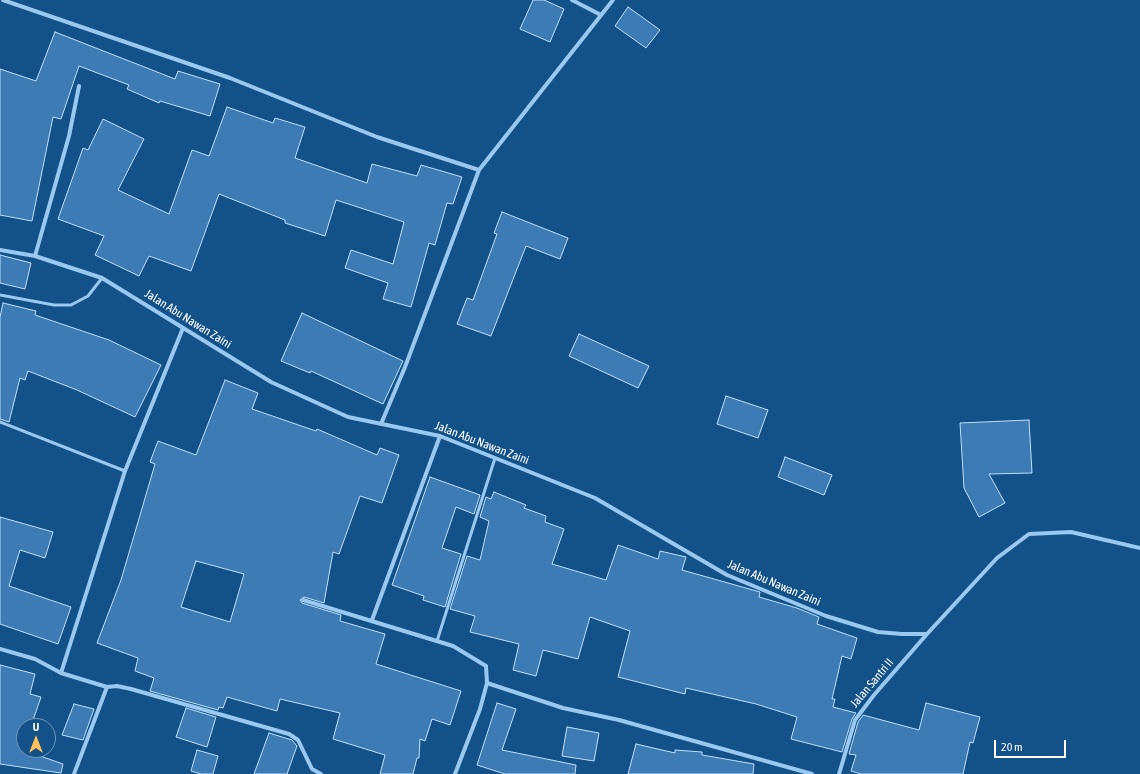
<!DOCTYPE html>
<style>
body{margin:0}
#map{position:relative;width:1140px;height:774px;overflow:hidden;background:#135189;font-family:"Asap Condensed",sans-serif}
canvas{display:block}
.north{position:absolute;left:16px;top:718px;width:40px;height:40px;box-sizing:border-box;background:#135189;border:1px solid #7197b8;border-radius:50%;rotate:0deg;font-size:11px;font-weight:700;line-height:16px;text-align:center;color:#fff}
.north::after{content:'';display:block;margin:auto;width:14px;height:18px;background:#ffc058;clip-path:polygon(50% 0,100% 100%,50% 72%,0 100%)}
.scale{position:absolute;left:994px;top:740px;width:72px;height:18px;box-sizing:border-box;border:2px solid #fff;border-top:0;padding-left:5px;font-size:12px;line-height:14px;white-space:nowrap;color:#fff;-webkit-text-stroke:3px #135189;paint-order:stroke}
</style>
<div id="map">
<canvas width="1140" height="774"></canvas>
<div class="north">U</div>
<div class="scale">20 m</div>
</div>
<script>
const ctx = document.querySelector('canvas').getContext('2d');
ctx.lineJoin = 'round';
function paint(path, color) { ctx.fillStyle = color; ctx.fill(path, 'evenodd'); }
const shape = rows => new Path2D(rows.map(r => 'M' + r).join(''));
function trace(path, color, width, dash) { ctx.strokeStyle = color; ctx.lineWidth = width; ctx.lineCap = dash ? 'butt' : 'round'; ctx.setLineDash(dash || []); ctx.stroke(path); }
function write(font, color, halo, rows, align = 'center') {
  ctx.font = font + ' "Asap Condensed",sans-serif'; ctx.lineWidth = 4; ctx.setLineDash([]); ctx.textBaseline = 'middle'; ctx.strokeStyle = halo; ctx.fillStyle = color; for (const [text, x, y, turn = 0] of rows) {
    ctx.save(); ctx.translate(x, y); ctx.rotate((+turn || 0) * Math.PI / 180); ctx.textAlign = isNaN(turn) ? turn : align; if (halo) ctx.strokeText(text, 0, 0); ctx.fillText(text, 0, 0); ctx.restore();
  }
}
const building = shape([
 [533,0,544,0,564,9,550,42,520,29,533,0],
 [628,7,660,30,646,48,615,26,628,7],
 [55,32,175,79,178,71,220,84,210,116,160,101,159,103,127,89,129,85,79,66,61,119,53,117,32,221,0,215,0,69,36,81,55,32],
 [227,107,273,123,275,118,305,127,295,158,367,183,372,164,417,176,421,165,462,177,453,204,447,203,435,245,429,243,411,307,383,299,388,283,345,268,351,250,393,264,404,222,336,200,325,236,285,223,285,220,219,194,191,271,149,256,139,276,95,255,104,236,58,219,83,148,88,150,103,119,144,139,118,190,169,214,192,150,209,156,227,107],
 [502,212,568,238,560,259,526,246,491,336,457,324,467,298,473,300,497,234,494,233,502,212],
 [0,255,31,263,25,289,0,283,0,255],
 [3,303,36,311,35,315,109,340,161,365,135,417,77,390,28,371,25,380,20,378,9,422,0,419,0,317,3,303],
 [302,313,403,361,383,404,311,371,310,373,281,361,302,313],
 [579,334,649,366,638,388,569,356,579,334],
 [225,380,258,393,252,409,316,431,317,429,377,455,380,448,399,455,382,503,360,496,339,554,333,552,324,603,304,597,300,600,302,603,341,615,340,621,385,634,376,664,461,691,450,725,432,719,425,741,420,739,419,758,417,758,413,774,380,774,385,755,333,739,340,713,280,699,277,711,227,697,223,708,219,707,218,710,150,691,154,678,135,671,138,658,97,643,121,580,155,464,150,462,158,441,196,455,225,380],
 [196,561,244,574,230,622,181,607,196,561],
 [726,396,768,410,758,438,717,424,726,396],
 [1029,420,1032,473,989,474,1005,503,979,517,964,488,960,423,1029,420],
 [785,457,832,475,824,495,778,477,785,457],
 [430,477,480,495,474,514,456,507,442,548,461,554,445,607,423,600,424,596,392,585,430,477],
 [494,492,526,505,524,508,546,516,545,522,564,529,552,564,606,580,618,545,658,559,660,551,686,557,682,570,760,592,759,597,797,608,819,617,817,624,857,638,851,659,842,656,832,699,835,699,833,707,856,713,852,719,842,752,791,739,797,717,756,704,686,688,685,694,618,677,630,631,590,617,578,659,543,650,536,676,513,670,519,644,470,632,475,616,450,609,467,556,480,560,489,521,480,517,486,497,491,499,494,492],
 [0,517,53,532,45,558,20,550,9,586,71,607,58,644,0,624,0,517],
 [0,665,35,674,30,694,41,697,31,726,24,726,23,750,63,764,61,773,0,764,0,665],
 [497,703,516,709,502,750,576,765,575,774,505,774,477,765,497,703],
 [926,703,980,717,973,743,970,742,963,774,861,774,851,771,856,755,849,754,858,722,863,715,919,730,926,703],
 [74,704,94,709,83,740,62,735,74,704],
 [186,708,216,717,207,747,176,737,186,708],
 [567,727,599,733,594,761,562,756,567,727],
 [269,733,292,740,297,746,287,774,254,774,269,733],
 [636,744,675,753,675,750,702,752,702,755,754,764,753,774,628,774,636,744],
 [197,750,218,756,213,774,201,774,191,771,197,750]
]);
const lane = shape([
 [0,295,54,305,71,305,88,296,102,278],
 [0,422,125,471],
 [437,641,495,458]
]);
const street = shape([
 [3,0,230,78,377,137,479,170],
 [572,0,601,15],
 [0,250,35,256,102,278,271,382,348,417,440,436,595,498,727,575,826,616,878,632,902,634,927,634],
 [35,256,69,136,79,86],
 [381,424,405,367,479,170,613,0],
 [303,600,453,646,486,666,487,683,480,709,455,774],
 [372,620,440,436],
 [0,649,35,659,61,673],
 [487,683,563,708,619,720,812,774],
 [107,687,117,686,131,689,289,734,298,740,312,769,321,774],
 [74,774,107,687,61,673,125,471,183,328],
 [839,774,855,720,874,695,927,634,997,558,1029,534,1071,532,1140,548]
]);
const streetNames = [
 ["Jalan Abu Nawan Zaini",188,319,32],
 ["Jalan Abu Nawan Zaini",482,443,21],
 ["Jalan Abu Nawan Zaini",774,583,23],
 ["Jalan Santri II",872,683,-50]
];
paint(building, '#3c7bb3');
trace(building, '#c0e0fc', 1);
trace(lane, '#99c8f0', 3);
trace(street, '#99c8f0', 4);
write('12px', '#fff', '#135189', streetNames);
</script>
